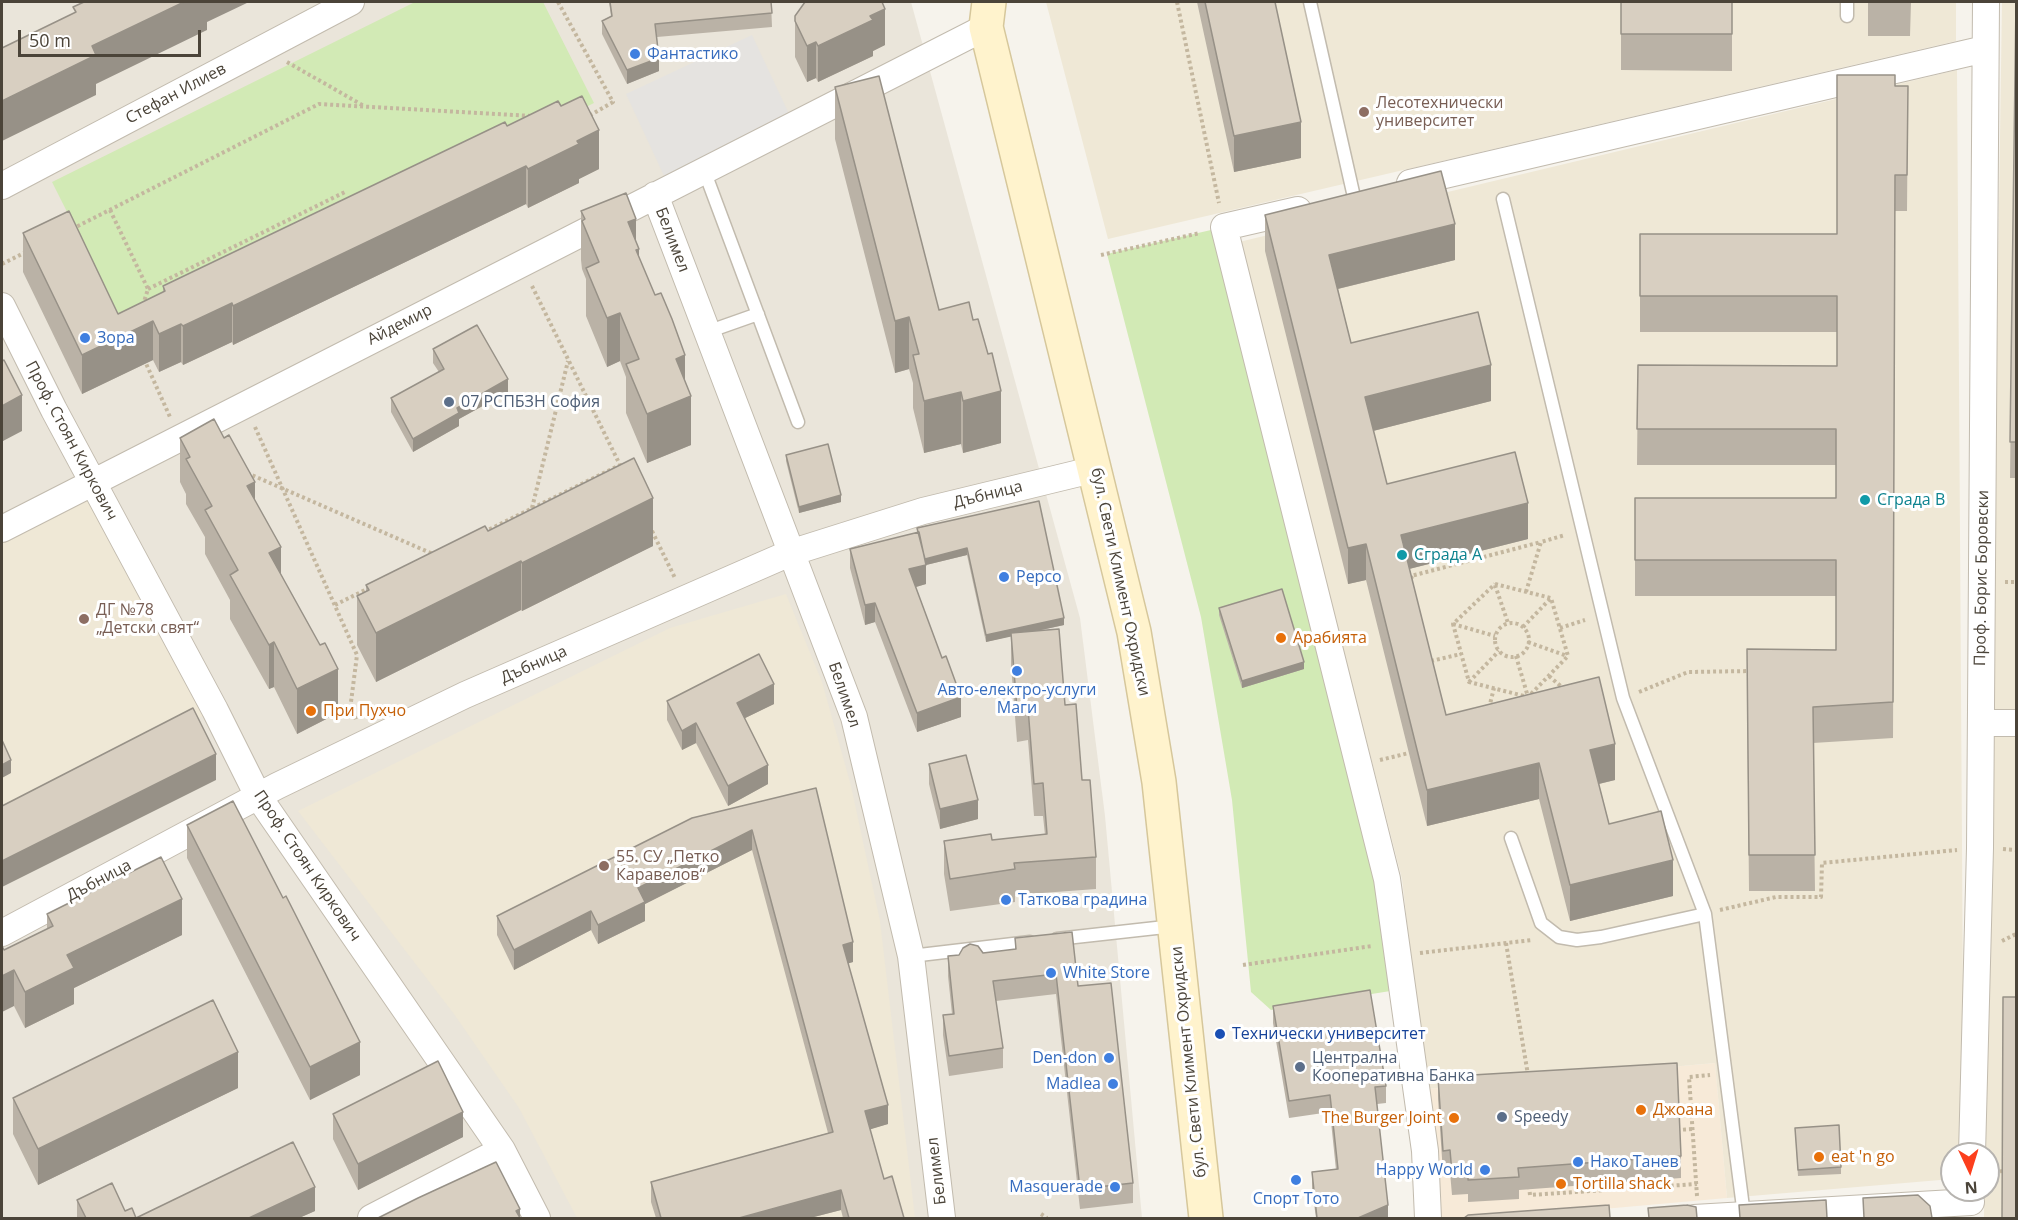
<!DOCTYPE html>
<meta charset="utf-8">
<style>
body{margin:0}
#map{position:relative;width:2018px;height:1220px;overflow:hidden;background:#f6f3ec;font-family:"Open Sans",sans-serif}
canvas{display:block}
.frame{position:absolute;inset:0;border:3px solid #4b4439;pointer-events:none}
.north{position:absolute;left:1940px;top:1142px;width:60px;height:60px;box-sizing:border-box;background:#fff;border:2px solid #b7b4b0;border-radius:50%;rotate:176deg;font-size:16px;font-weight:700;line-height:24px;text-align:center;color:#4b4439}
.north::after{content:'';display:block;margin:auto;width:21px;height:27px;background:#fc3f1d;clip-path:polygon(50% 0,100% 100%,50% 72%,0 100%)}
.scale{position:absolute;left:18px;top:30px;width:183px;height:27px;box-sizing:border-box;border:3px solid #4b4439;border-top:0;padding-left:8px;font-size:18px;line-height:21px;white-space:nowrap;color:#4b4439;-webkit-text-stroke:4px #fff;paint-order:stroke}
</style>
<div id="map">
<canvas width="2018" height="1220"></canvas>
<div class="frame"></div>
<div class="north">N</div>
<div class="scale">50 m</div>
</div>
<script>
const ctx = document.querySelector('canvas').getContext('2d');
ctx.lineJoin = 'round';
function paint(path, color) { ctx.fillStyle = color; ctx.fill(path, 'evenodd'); }
const shape = rows => new Path2D(rows.map(r => 'M' + r).join(''));
function trace(path, color, width, dash) { ctx.strokeStyle = color; ctx.lineWidth = width; ctx.lineCap = dash ? 'butt' : 'round'; ctx.setLineDash(dash || []); ctx.stroke(path); }
function write(font, color, halo, rows, align = 'center') {
  ctx.font = font + ' "Open Sans",sans-serif'; ctx.lineWidth = 6; ctx.setLineDash([]); ctx.textBaseline = 'middle'; ctx.strokeStyle = halo; ctx.fillStyle = color; for (const [text, x, y, turn = 0] of rows) {
    ctx.save(); ctx.translate(x, y); ctx.rotate((+turn || 0) * Math.PI / 180); ctx.textAlign = isNaN(turn) ? turn : align; if (halo) ctx.strokeText(text, 0, 0); ctx.fillText(text, 0, 0); ctx.restore();
  }
}
const residential = shape([
 [2,2,911,2,1080,618,1105,816,1142,1218,2,1218]
]);
const commercial = shape([
 [1715,1063,1727,1198,1502,1218,1438,1218,1426,1089]
]);
const education = shape([
 [1046,2,1956,2,1956,41,1108,239],
 [2002,2,2016,2,2016,1218,1984,1218,1984,1190,1988,1190,1988,1154,1985,1154],
 [1957,70,1964,1154,1952,1154,1952,1179,1727,1198,1715,1063,1426,1089,1402,879,1239,242],
 [93,482,215,710,2,817,2,529],
 [786,594,822,682,851,786,880,921,915,1218,577,1218,519,1108,454,1014,298,811,670,628]
]);
const green = shape([
 [415,2,543,2,594,103,129,335,52,182],
 [1224,227,1403,989,1271,1010,1251,992,1232,800,1201,617,1107,254]
]);
const parking = shape([
 [752,35,791,118,665,178,626,94]
]);
const path = shape([
 [558,2,613,102,587,117],
 [1177,2,1219,203],
 [287,62,364,106],
 [110,210,148,289,143,305],
 [72,229,319,104,532,116],
 [1101,255,1200,233],
 [2,264,28,251],
 [532,286,621,467],
 [148,289,345,192],
 [144,359,170,417],
 [255,427,357,655,351,702,356,720],
 [247,473,433,554],
 [532,508,568,361],
 [652,531,675,578],
 [484,532,620,465],
 [1412,579,1411,576,1541,542],
 [2005,582,2016,582],
 [1495,584,1551,598,1568,656,1528,697,1469,682,1453,624,1495,584],
 [1495,585,1508,623],
 [1526,592,1541,542,1565,535],
 [335,605,369,588],
 '1495 640a17 17 0 1 1 34 0a17 17 0 1 1-34 0Z',
 [1453,624,1495,636],
 [1523,627,1550,599],
 [1560,628,1585,620],
 [1528,642,1567,656],
 [1516,656,1528,697],
 [1431,661,1461,654],
 [1549,676,1564,689],
 [1469,682,1499,651],
 [1639,692,1688,672,1751,671],
 [1489,708,1494,688],
 [1380,760,1409,753],
 [2003,849,2016,850],
 [1720,910,1776,897,1821,897,1822,863,1957,850],
 [2002,941,2016,934],
 [1506,943,1528,1075],
 [1420,953,1532,940],
 [1243,965,1372,946],
 [1677,1130,1693,1129],
 [1995,1165,1995,1172,2003,1171],
 [1529,1186,1530,1195,1697,1184],
 [1697,1196,1689,1077,1710,1075],
 [1041,1214,1047,1218]
]);
const service = shape([
 [1310,2,1354,197],
 [1847,16,1847,2],
 [704,170,798,422],
 [1503,199,1623,698,1705,914,1744,1215],
 [707,332,758,314],
 [1511,838,1541,923,1559,937,1577,940,1601,937,1705,914],
 [1057,939,1174,926],
 [911,956,1030,942]
]);
const minor = shape([
 [1410,183,1985,49],
 [2,186,351,2],
 [655,195,854,717,911,956,942,1218],
 [1298,210,1224,227,1387,879,1425,1151,1428,1218],
 [2,306,54,410,215,710,258,796,502,1150,537,1218],
 [2,529,986,27],
 [1981,723,2016,723],
 [2,933,277,786,465,695,790,553,923,511,1096,469],
 [1972,1154,1980,848,1986,2],
 [371,1218,502,1150],
 [1694,1218,1971,1202]
]);
const secondary = shape([
 [989,2,986,27,1134,632,1159,782,1206,1218]
]);
const wall = shape([
 [609,2,771,2,772,27,657,37,659,71,627,84,602,34,602,21,611,16],
 [1197,2,1275,2,1301,158,1234,172],
 [1621,2,1732,2,1732,71,1621,70],
 [1868,2,1911,2,1910,36,1868,36],
 [2016,2,2016,478,2010,478],
 [795,16,885,45,873,51,873,56,818,82,816,78,807,82,795,57],
 [1895,86,1908,86,1907,211,1895,211,1893,738,1813,743,1815,891,1749,891,1747,685,1836,650,1836,596,1635,596,1635,498,1836,498,1836,465,1637,465,1638,365,1837,366,1837,332,1640,332,1640,234,1837,234],
 [835,87,939,310,1001,443,963,453,961,444,924,453,913,408,913,383,909,369,895,373,835,139],
 [561,106,599,169,579,179,579,183,528,208,526,204,233,345,232,342,183,365,181,362,159,372,153,360,82,394,23,272,23,233,118,314,163,292,163,286,507,126],
 [581,211,636,241,639,259,685,383,691,445,647,463,626,413,626,377,620,361,607,367,586,316,586,279,582,269,581,260],
 [1265,215,1455,260,1338,289,1351,343,1491,401,1373,431,1387,484,1528,539,1409,569,1446,715,1615,780,1599,784,1609,824,1673,896,1570,921,1539,799,1427,826,1366,580,1348,584,1265,251],
 [433,349,508,392,459,419,459,426,413,452,391,412,391,398,439,372,433,363],
 [180,438,255,500,281,574,338,713,297,734,274,687,269,689,230,619,230,600,205,554,205,537,186,504,186,494,180,482],
 [786,455,841,502,799,513,786,461],
 [1039,501,1064,625,1037,631,1065,705,1082,780,1096,857,1096,889,1015,895,1015,902,950,911,944,874,944,841,992,840,1045,835,1043,816,1034,816,1028,740,1017,742,1011,665,1011,636,986,642,967,555,926,565,926,584,916,587,961,717,917,732,875,622,865,625,850,568,850,549,917,533,917,528],
 [488,531,653,546,522,611,521,610,376,682,357,645,357,596,366,591,366,585],
 [1219,608,1304,669,1242,688,1219,615],
 [667,701,774,704,745,718,768,784,728,806,696,743,682,750,667,720],
 [929,764,978,819,940,829,929,784],
 [816,788,853,962,848,963,888,1124,870,1129,884,1179,904,1218,843,1218,841,1210,810,1218,656,1218,651,1202,651,1182,828,1133,752,850,645,904,645,921,598,944,591,930,514,970,497,935,497,916],
 [187,825,360,1075,310,1100,187,858],
 [47,914,182,935,74,988,74,1004,25,1028,14,1006,4,950,47,929],
 [1015,938,1078,986,1133,1183,1133,1203,1080,1209,1056,994,996,1001,1003,1048,1003,1068,949,1076,943,1035,943,1015,952,1014,948,976,948,956,1015,950],
 [1273,1006,1386,1086,1386,1103,1377,1104,1388,1218,1316,1218,1312,1189,1312,1172,1336,1170,1330,1112,1289,1118,1273,1023],
 [1438,1077,1681,1156,1681,1178,1519,1190,1519,1199,1468,1202,1468,1194,1452,1195,1450,1172,1443,1173,1438,1099],
 [238,1088,38,1185,13,1134,13,1098],
 [333,1114,463,1137,358,1190,333,1139],
 [1795,1128,1841,1167,1841,1174,1798,1176],
 [77,1200,125,1211,136,1218,315,1211,299,1218,77,1218]
]);
const shadedWall = shape([
 [184,2,249,2,207,22,207,30,96,84,96,95,2,141,2,101,92,46],
 [885,9,885,45,873,51,873,56,818,82,818,46,870,16],
 [816,42,816,78,807,82,807,46],
 [659,58,659,71,627,84,627,70],
 [1301,122,1301,158,1234,172,1234,136],
 [599,130,599,169,579,179,579,183,528,208,528,169,577,141],
 [526,166,526,204,233,345,233,306],
 [636,219,636,250,639,249,639,297,628,222],
 [1455,224,1455,260,1329,291,1329,255],
 [232,303,232,342,183,365,183,326],
 [620,313,620,361,607,367,607,318],
 [909,317,909,369,895,373,895,321],
 [153,321,153,360,82,394,82,355],
 [181,324,181,362,159,372,159,334],
 [685,355,685,398,691,396,691,445,647,463,647,414,676,359],
 [1491,365,1491,401,1365,433,1365,397],
 [508,379,508,392,459,419,459,426,413,452,413,439,457,408],
 [1001,391,1001,443,963,453,963,401],
 [961,392,961,444,924,453,924,401],
 [22,395,22,431,3,441,3,447,2,448,2,406],
 [255,482,255,527,247,486],
 [841,495,841,502,799,513,799,507],
 [653,498,653,546,522,611,522,563],
 [1528,503,1528,539,1401,571,1401,535],
 [1366,544,1366,580,1348,584,1348,548],
 [281,547,281,591,269,553],
 [967,548,967,555,926,565,926,584,909,589,909,569,925,559],
 [521,561,521,610,376,682,376,633],
 [875,603,875,622,865,625,865,605],
 [1064,618,1064,625,986,642,986,635],
 [274,642,274,687,269,689,269,645],
 [1304,662,1304,669,1242,688,1242,681],
 [338,669,338,713,297,734,297,689],
 [774,684,774,704,737,722,737,703],
 [961,697,961,717,917,732,917,713],
 [696,723,696,743,682,750,682,731],
 [1615,744,1615,780,1590,786,1590,750],
 [216,754,216,780,2,887,2,861],
 [11,760,11,773,2,778,2,765],
 [1539,763,1539,799,1427,826,1427,790],
 [768,765,768,784,728,806,728,786],
 [978,800,978,819,940,829,940,809],
 [752,830,752,850,645,904,645,921,598,944,598,925,638,888],
 [1673,860,1673,896,1570,921,1570,885],
 [182,899,182,935,74,988,74,1004,25,1028,25,992,67,955],
 [591,911,591,930,514,970,514,950],
 [853,942,853,962,843,965,843,945],
 [14,970,14,1006,2,1012,2,976],
 [360,1042,360,1075,310,1100,310,1067],
 [238,1052,238,1088,38,1185,38,1149],
 [888,1105,888,1124,865,1131,865,1111],
 [463,1112,463,1137,358,1190,358,1164],
 [315,1187,315,1211,299,1218,249,1218],
 [841,1190,841,1210,810,1218,739,1218],
 [1388,1205,1388,1218,1358,1218],
 [520,1209,520,1218,516,1211]
]);
const building = shape([
 [84,2,184,2,92,46,96,55,2,101,2,48,76,12,73,7,84,2],
 [610,2,771,2,772,13,655,24,659,58,627,70,602,21,612,16,610,2],
 [805,2,882,2,885,9,870,16,873,20,818,46,816,42,807,46,795,21,795,16,805,2],
 [1205,2,1275,2,1301,122,1234,136,1205,2],
 [1621,2,1732,2,1732,34,1621,34,1621,2],
 [2016,2,2016,442,2010,442,2016,2],
 [1837,75,1895,75,1895,86,1908,86,1907,175,1895,175,1893,702,1813,707,1815,855,1749,855,1747,649,1836,650,1836,560,1635,560,1635,498,1836,498,1836,429,1637,429,1638,365,1837,366,1837,296,1640,296,1640,234,1837,234,1837,75],
 [879,76,939,310,969,302,973,320,978,319,988,354,992,353,1001,391,963,401,961,392,924,401,913,355,919,354,909,317,895,321,835,87,879,76],
 [582,96,599,130,577,141,579,144,528,169,526,166,233,306,232,303,183,326,181,324,159,334,153,321,82,355,23,233,69,211,118,314,165,291,163,286,505,122,507,126,558,101,561,106,582,96],
 [1441,171,1455,224,1329,255,1351,343,1478,312,1491,365,1365,397,1387,484,1515,452,1528,503,1401,535,1446,715,1599,677,1615,744,1590,750,1609,824,1661,811,1673,860,1570,885,1539,763,1427,790,1366,544,1348,548,1265,215,1441,171],
 [626,193,636,219,628,222,639,249,636,250,655,295,661,293,672,319,685,355,676,359,691,396,647,414,626,364,639,359,620,313,607,318,586,268,599,262,582,221,585,219,581,211,626,193],
 [477,325,508,379,457,408,459,413,413,439,391,398,444,369,433,349,477,325],
 [4,360,22,395,2,406,2,361,4,360],
 [214,419,224,438,229,435,255,482,247,486,281,547,269,553,320,645,325,643,338,669,297,689,274,642,269,645,230,575,238,570,205,510,212,506,186,459,190,457,180,438,214,419],
 [828,444,841,495,799,507,786,455,828,444],
 [634,458,653,498,522,563,521,561,376,633,357,596,369,590,366,585,485,526,488,531,634,458],
 [1039,501,1064,618,986,635,967,548,925,559,917,528,1039,501],
 [919,532,926,565,909,569,942,658,946,656,961,697,917,713,875,603,865,605,850,549,919,532],
 [1282,589,1304,662,1242,681,1219,608,1282,589],
 [1059,629,1065,705,1076,704,1082,780,1090,780,1096,857,1014,863,1015,869,950,879,944,841,991,834,992,840,1047,834,1043,783,1034,784,1028,708,1017,709,1011,633,1059,629],
 [759,654,774,684,737,703,768,765,728,786,696,723,682,731,667,701,759,654],
 [193,708,216,754,2,861,2,806,193,708],
 [2,740,11,760,2,765,2,740],
 [966,755,978,800,940,809,929,764,966,755],
 [816,788,853,942,843,945,888,1105,865,1111,884,1179,892,1176,904,1218,849,1218,841,1190,739,1218,661,1218,651,1182,833,1132,752,830,638,888,645,902,598,925,591,911,514,950,497,916,692,818,816,788],
 [233,801,283,898,286,896,360,1042,310,1067,187,825,233,801],
 [161,857,182,899,67,955,74,968,25,992,14,970,2,976,2,946,4,950,53,926,47,914,161,857],
 [1072,932,1078,986,1111,983,1133,1183,1080,1189,1056,974,993,981,1003,1048,949,1056,943,1015,954,1014,948,956,959,955,963,948,970,944,978,946,983,953,1016,949,1015,938,1072,932],
 [1370,990,1386,1086,1375,1087,1388,1205,1358,1218,1317,1218,1312,1172,1338,1169,1330,1095,1289,1101,1273,1006,1370,990],
 [2003,997,2016,997,2016,1218,2002,1218,2003,997],
 [213,1000,238,1052,38,1149,13,1098,213,1000],
 [438,1061,463,1112,358,1164,333,1114,438,1061],
 [1677,1063,1681,1156,1518,1168,1519,1177,1468,1180,1468,1172,1452,1173,1450,1150,1443,1151,1438,1077,1677,1063],
 [1839,1125,1841,1167,1798,1170,1795,1128,1839,1125],
 [293,1142,315,1187,249,1218,86,1218,77,1200,112,1183,125,1211,132,1208,136,1218,293,1142],
 [496,1162,520,1209,516,1211,520,1218,378,1218,418,1198,496,1162],
 [1918,1195,1930,1206,1932,1218,1864,1218,1863,1198,1918,1195],
 [1826,1200,1827,1218,1740,1218,1739,1205,1826,1200],
 [1609,1205,1610,1218,1464,1218,1468,1215,1609,1205],
 [1687,1205,1696,1207,1697,1218,1649,1218,1648,1208,1687,1205]
]);
const markers = [
 [635,54,6,"#3f7fe0"],
 [1364,112,6,"#8d6e63"],
 [85,338,6,"#3f7fe0"],
 [449,402,6,"#5c6f8a"],
 [1865,500,6,"#0f9aa8"],
 [1402,555,6,"#0f9aa8"],
 [1004,577,6,"#3f7fe0"],
 [84,619,6,"#8d6e63"],
 [1281,638,6,"#e8710a"],
 [1017,671,6,"#3f7fe0"],
 [311,711,6,"#e8710a"],
 [604,866,6,"#8d6e63"],
 [1006,900,6,"#3f7fe0"],
 [1051,973,6,"#3f7fe0"],
 [1220,1034,6,"#1a4fb4"],
 [1109,1058,6,"#3f7fe0"],
 [1300,1067,6,"#5c6f8a"],
 [1113,1084,6,"#3f7fe0"],
 [1641,1110,6,"#e8710a"],
 [1502,1117,6,"#5c6f8a"],
 [1454,1118,6,"#e8710a"],
 [1819,1157,6,"#e8710a"],
 [1578,1162,6,"#3f7fe0"],
 [1485,1170,6,"#3f7fe0"],
 [1296,1180,6,"#3f7fe0"],
 [1561,1184,6,"#e8710a"],
 [1115,1187,6,"#3f7fe0"]
];
const shopNames = [
 ["Фантастико",647,54],
 ["Зора",97,338],
 ["Pepco",1016,577],
 ["Авто-електро-услуги",1017,690,"center"],
 ["Маги",1017,708,"center"],
 ["Таткова градина",1018,900],
 ["White Store",1063,973],
 ["Den-don",1097,1058,"right"],
 ["Madlea",1101,1084,"right"],
 ["Нако Танев",1590,1162],
 ["Happy World",1473,1170,"right"],
 ["Masquerade",1103,1187,"right"],
 ["Спорт Тото",1296,1199,"center"]
];
const streetNames = [
 ["Стефан Илиев",176,94,-28],
 ["Белимел",672,240,69],
 ["Айдемир",400,325,-27],
 ["Проф. Стоян Киркович",71,441,62],
 ["Дъбница",988,495,-14],
 ["Проф. Борис Боровски",1982,578,-89],
 ["бул. Свети Климент Охридски",1120,582,78],
 ["Дъбница",534,665,-24],
 ["Белимел",844,695,71],
 ["Проф. Стоян Киркович",307,866,56],
 ["Дъбница",99,881,-28],
 ["бул. Свети Климент Охридски",1189,1062,-96],
 ["Белимел",937,1171,-97]
];
const educationNames = [
 ["Лесотехнически",1376,103],
 ["университет",1376,121],
 ["ДГ №78",96,610],
 ["„Детски свят“",96,628],
 ["55. СУ „Петко",616,857],
 ["Каравелов“",616,875]
];
const serviceNames = [
 ["07 РСПБЗН София",461,402],
 ["Централна",1312,1058],
 ["Кооперативна Банка",1312,1076],
 ["Speedy",1514,1117]
];
const cultureNames = [
 ["Сграда В",1877,500],
 ["Сграда А",1414,555]
];
const foodNames = [
 ["Арабията",1293,638],
 ["При Пухчо",323,711],
 ["Джоана",1653,1110],
 ["The Burger Joint",1442,1118,"right"],
 ["eat 'n go",1831,1157],
 ["Tortilla shack",1573,1184]
];
const transitNames = [
 ["Технически университет",1232,1034]
];
paint(residential, '#eae5da');
paint(commercial, '#f7ead8');
paint(education, '#efe8d6');
paint(green, '#d2eab5');
paint(parking, '#e5e3e0');
trace(service, '#c2bbae', 15);
trace(minor, '#c2bbae', 28);
trace(secondary, '#d6c79b', 36);
trace(path, '#c4b79f', 4, [3, 3]);
trace(service, '#fff', 12);
trace(minor, '#fff', 26);
trace(secondary, '#fff3cd', 33);
paint(wall, '#bab2a6');
paint(shadedWall, '#979187');
paint(building, '#d8cfc1');
trace(building, '#979187', 1.5);
for (const [x, y, r, color] of markers) { const dot = new Path2D(); dot.arc(x, y, r, 0, 2 * Math.PI); ctx.fillStyle = color; ctx.fill(dot); trace(dot, '#fff', 2); }
write('16px', '#366cbe', '#fff', shopNames, 'left');
write('16px', '#4b4439', '#fff', streetNames);
write('16px', '#785e54', '#fff', educationNames, 'left');
write('16px', '#4e5e75', '#fff', serviceNames, 'left');
write('16px', '#0d838f', '#fff', cultureNames, 'left');
write('16px', '#c56008', '#fff', foodNames, 'left');
write('16px', '#164399', '#fff', transitNames, 'left');
</script>
